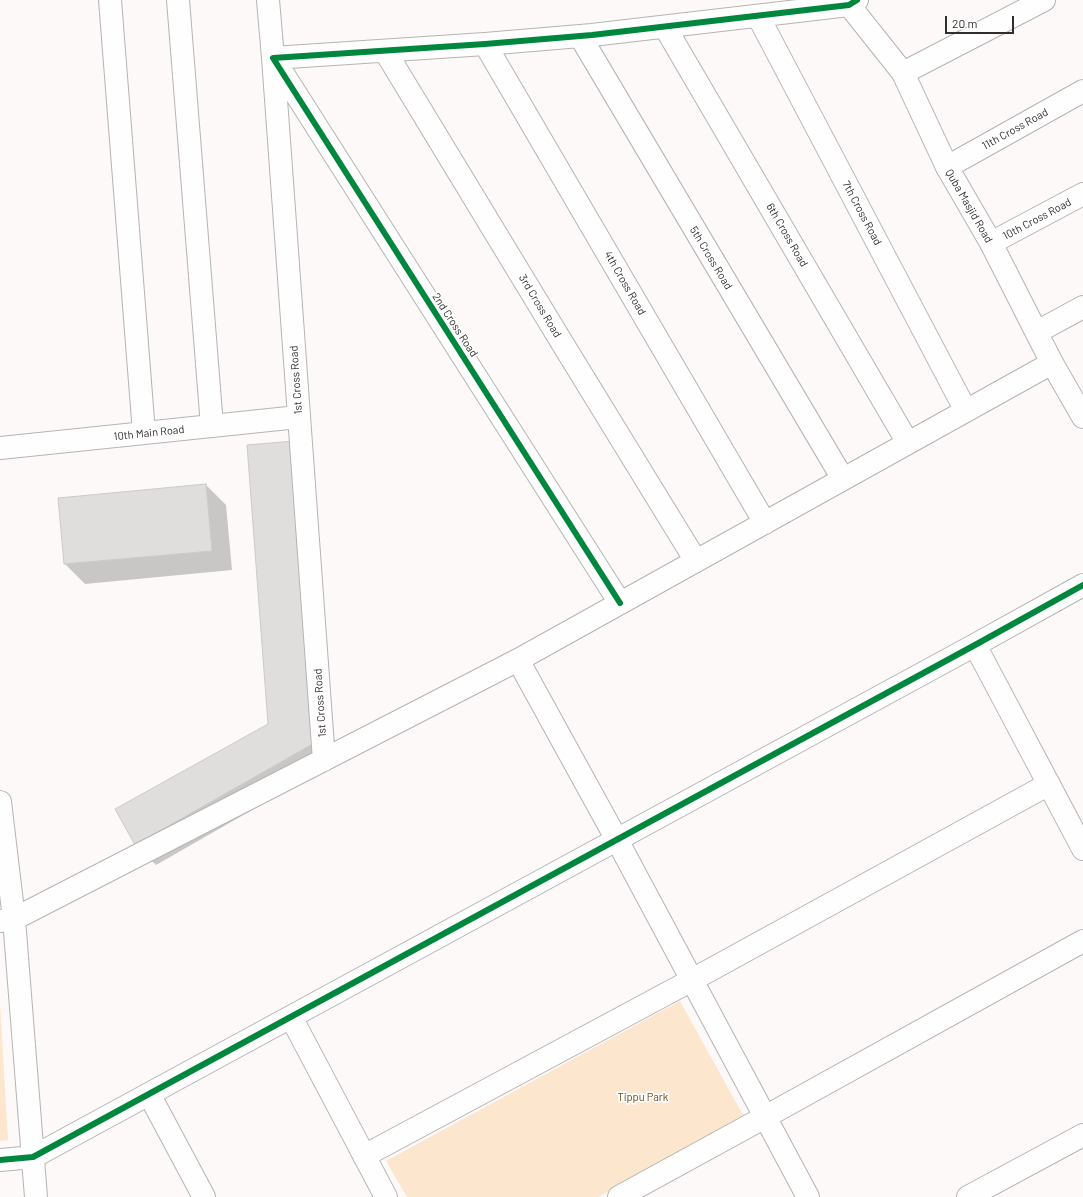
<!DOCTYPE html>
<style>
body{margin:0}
#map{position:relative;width:1083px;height:1197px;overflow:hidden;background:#fcf9f8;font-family:Barlow,sans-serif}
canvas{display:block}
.scale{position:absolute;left:945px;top:16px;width:69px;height:18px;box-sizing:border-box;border:2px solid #302e2d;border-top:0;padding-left:5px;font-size:12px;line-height:14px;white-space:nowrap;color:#302e2d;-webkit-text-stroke:3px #fff;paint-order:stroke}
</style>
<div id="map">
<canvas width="1083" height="1197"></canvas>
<div class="scale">20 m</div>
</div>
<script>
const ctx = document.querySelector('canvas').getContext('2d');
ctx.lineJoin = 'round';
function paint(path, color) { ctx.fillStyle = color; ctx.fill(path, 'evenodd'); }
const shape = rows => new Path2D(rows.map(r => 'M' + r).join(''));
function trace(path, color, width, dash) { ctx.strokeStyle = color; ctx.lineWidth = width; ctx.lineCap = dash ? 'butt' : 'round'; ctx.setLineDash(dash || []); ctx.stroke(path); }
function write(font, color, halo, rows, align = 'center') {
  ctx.font = font + ' Barlow,sans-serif'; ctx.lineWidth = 3.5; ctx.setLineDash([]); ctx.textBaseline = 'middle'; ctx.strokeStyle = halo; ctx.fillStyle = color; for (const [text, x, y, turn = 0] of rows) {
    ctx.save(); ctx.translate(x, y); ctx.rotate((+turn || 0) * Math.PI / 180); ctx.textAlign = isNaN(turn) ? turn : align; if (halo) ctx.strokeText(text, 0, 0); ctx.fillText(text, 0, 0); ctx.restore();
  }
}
const green = shape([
 [680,1001,744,1117,598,1197,407,1197,386,1161],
 [0,1004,8,1140,0,1141]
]);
const shadow = shape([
 [313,462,336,762,156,865,136,845,269,725],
 [206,485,226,505,232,570,85,584,65,564]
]);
const building = shape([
 [294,441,316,742,135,845,115,809,268,724,247,445,294,441],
 [206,484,212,551,64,564,58,498,206,484]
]);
const minor = shape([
 [110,0,144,433],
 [178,0,212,426],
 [268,0,273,58,324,760],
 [758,16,966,411],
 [665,27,908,443],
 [580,36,843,479],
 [485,44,765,523],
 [385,51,561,341,696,561],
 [903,73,1044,0],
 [947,167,1083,91],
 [991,243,1083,194],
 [1037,332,1083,307],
 [0,448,298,417],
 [620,603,273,58,485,44,592,35,849,5,857,0],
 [975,645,1083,849],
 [518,660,617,840,808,1197],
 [0,802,14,919,36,1197],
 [0,921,14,919,518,660,1052,363],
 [291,1017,386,1197],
 [149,1094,204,1197],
 [364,1156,692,980,1049,784],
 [0,1160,33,1157,975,645,1083,585],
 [619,1197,765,1117,1083,941],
 [968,1197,1083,1135]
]);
const tertiary = shape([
 [847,0,849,5,903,73,947,167,991,243,1052,363,1083,417]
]);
const cycleway = shape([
 [620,603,273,58,485,44,592,35,849,5,857,0],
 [0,1160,33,1157,975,645,1083,585]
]);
const streetNames = [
 ["11th Cross Road",1015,129,-29],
 ["Quba Masjid Road",969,206,60],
 ["7th Cross Road",862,213,62],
 ["10th Cross Road",1037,219,-28],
 ["6th Cross Road",787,235,60],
 ["5th Cross Road",711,258,59],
 ["4th Cross Road",625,283,60],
 ["3rd Cross Road",540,306,59],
 ["2nd Cross Road",455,325,57],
 ["1st Cross Road",296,380,-94],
 ["10th Main Road",149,433,-6],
 ["1st Cross Road",320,703,-94]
];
const parkNames = [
 ["Tippu Park",643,1097]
];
paint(green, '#fde6ce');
paint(shadow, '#0003');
paint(building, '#e0dedd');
trace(building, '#cccac9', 1);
trace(minor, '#b6b4b3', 24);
trace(tertiary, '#b6b4b3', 24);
trace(minor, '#fffefe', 22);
trace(tertiary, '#fffefe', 22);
trace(cycleway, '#00873e', 6);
write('11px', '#302e2d', '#fff', streetNames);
write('11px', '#6d4713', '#fff', parkNames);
</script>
